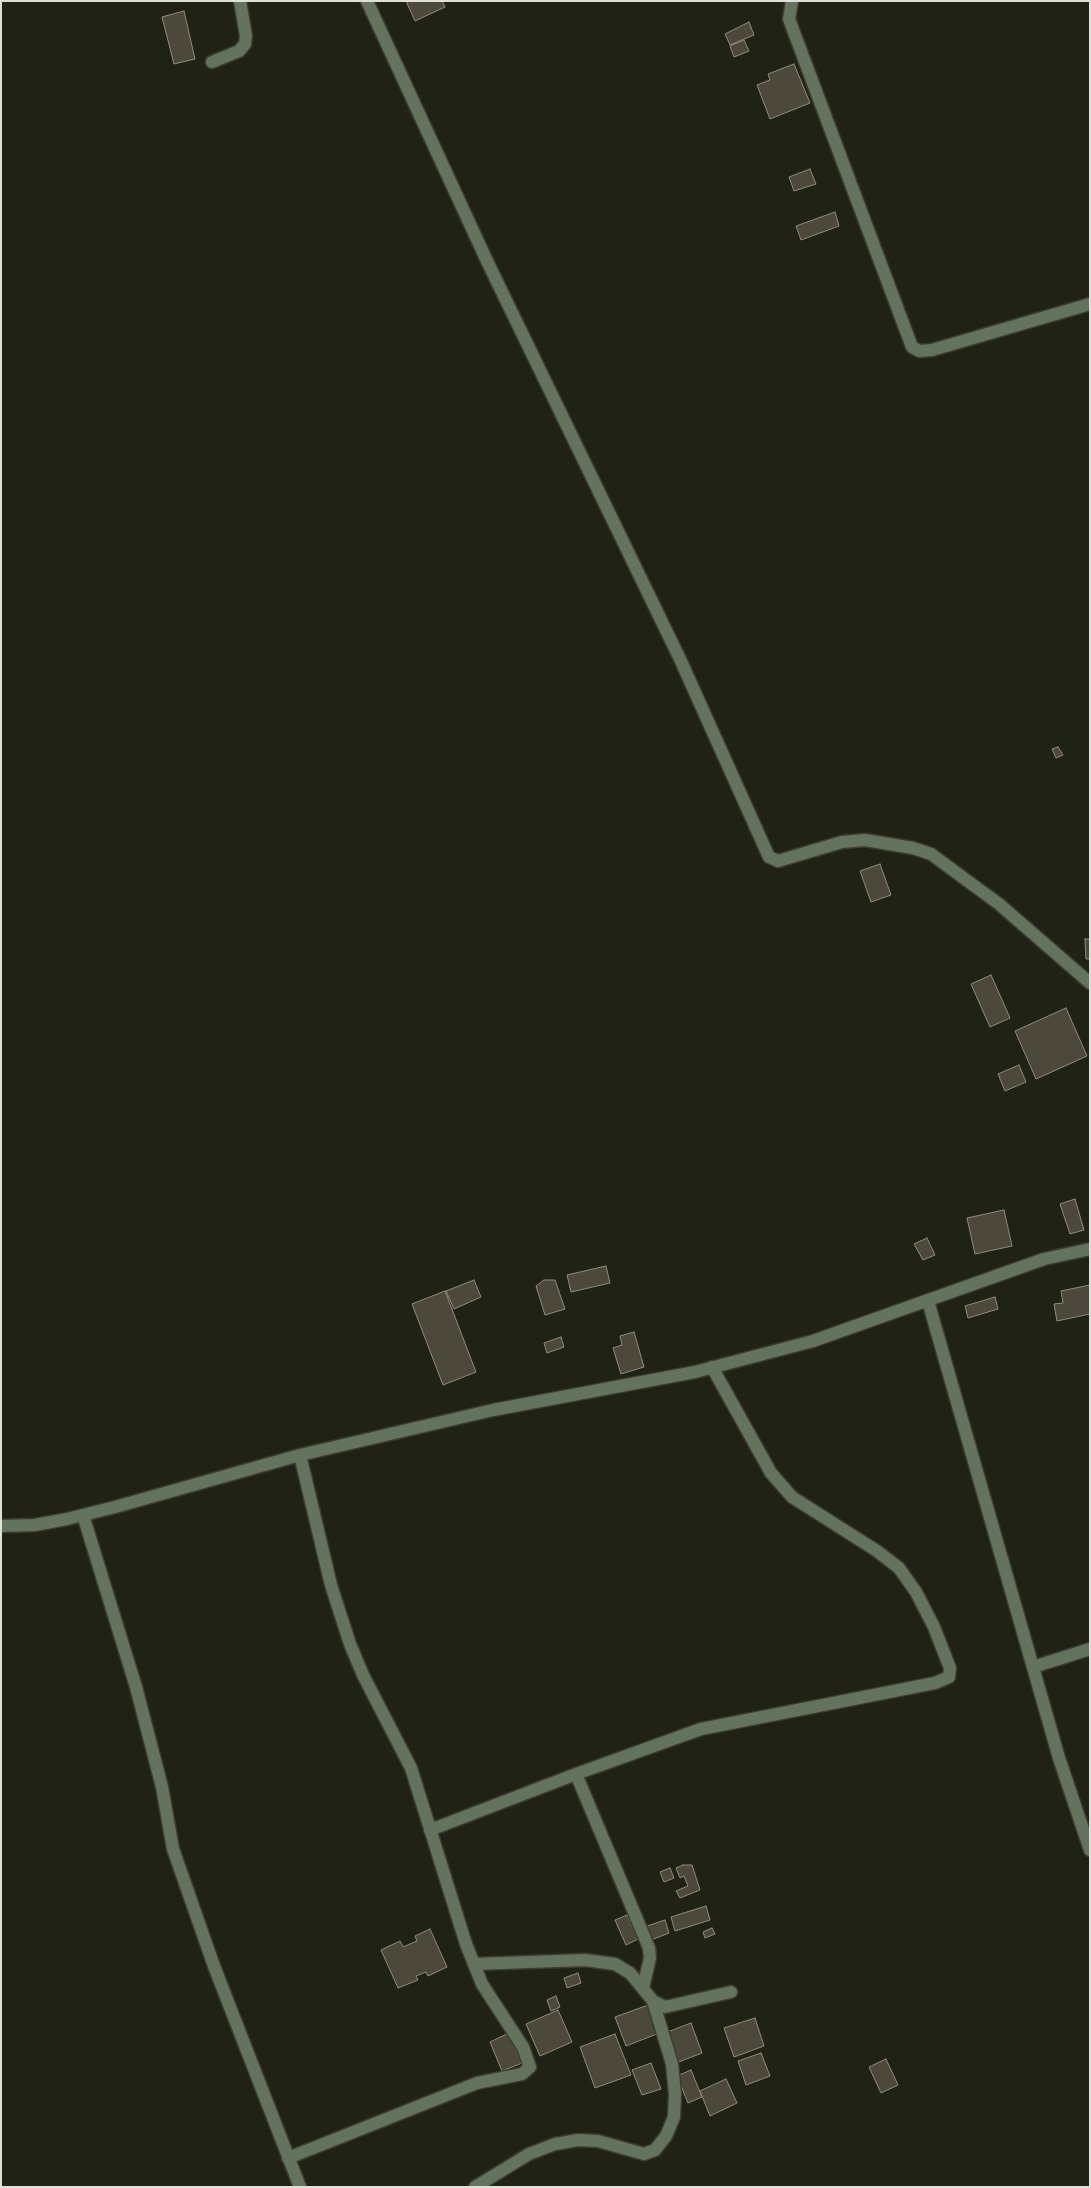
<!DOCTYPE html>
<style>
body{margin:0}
#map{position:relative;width:1091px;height:2188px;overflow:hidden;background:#202216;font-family:"Source Sans 3",sans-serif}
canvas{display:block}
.frame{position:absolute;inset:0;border:2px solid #dfe1d9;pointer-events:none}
</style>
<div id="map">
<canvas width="1091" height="2188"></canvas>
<div class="frame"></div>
</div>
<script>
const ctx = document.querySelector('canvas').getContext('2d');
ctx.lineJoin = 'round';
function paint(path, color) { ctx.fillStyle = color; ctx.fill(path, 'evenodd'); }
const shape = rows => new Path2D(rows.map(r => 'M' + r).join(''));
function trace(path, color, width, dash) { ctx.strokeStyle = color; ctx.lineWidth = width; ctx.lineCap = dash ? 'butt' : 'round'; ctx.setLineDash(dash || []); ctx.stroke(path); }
const building = shape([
 [406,1,442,1,445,7,415,21,406,1],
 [184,11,195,59,174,64,162,17,184,11],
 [749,22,754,35,730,45,725,34,749,22],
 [744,40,749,51,734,57,730,46,744,40],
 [794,64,810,103,770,119,757,85,770,80,768,74,794,64],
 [810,169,816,184,794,191,789,177,810,169],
 [835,212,839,226,801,240,796,226,835,212],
 [1058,747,1063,755,1056,758,1052,749,1058,747],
 [880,864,891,895,871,902,860,871,880,864],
 [1085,939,1090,939,1090,959,1086,959,1085,939],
 [991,975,1010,1018,990,1027,971,984,991,975],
 [1066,1008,1087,1056,1036,1079,1015,1031,1066,1008],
 [1019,1065,1026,1082,1005,1091,998,1074,1019,1065],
 [1075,1199,1084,1230,1070,1234,1060,1204,1075,1199],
 [1004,1210,1012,1246,975,1254,967,1218,1004,1210],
 [927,1238,935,1255,923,1260,914,1244,927,1238],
 [606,1266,610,1283,571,1292,567,1275,606,1266],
 [474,1280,481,1297,454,1309,446,1291,474,1280],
 [544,1280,555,1280,565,1309,545,1315,536,1286,544,1280],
 [1090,1285,1090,1314,1057,1321,1054,1304,1063,1303,1061,1291,1090,1285],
 [445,1291,476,1372,443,1385,412,1304,445,1291],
 [995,1297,998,1309,968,1318,965,1306,995,1297],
 [634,1332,644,1367,621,1374,613,1348,622,1345,620,1336,634,1332],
 [561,1337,564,1347,547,1353,544,1343,561,1337],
 [683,1865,692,1865,700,1890,680,1898,676,1891,688,1886,684,1876,680,1878,676,1868,683,1865],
 [670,1868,674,1878,664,1882,660,1872,670,1868],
 [706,1906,710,1920,675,1931,671,1917,706,1906],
 [627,1915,638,1939,626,1945,615,1920,627,1915],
 [665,1920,669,1933,646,1942,641,1928,665,1920],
 [712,1928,715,1934,705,1938,703,1932,712,1928],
 [430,1929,447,1967,428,1976,426,1972,416,1976,418,1980,398,1988,381,1950,400,1941,403,1947,417,1941,415,1936,430,1929],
 [578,1973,581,1983,567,1988,564,1978,578,1973],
 [556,1996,560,2007,551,2011,547,2000,556,1996],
 [651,2004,662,2032,626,2046,615,2017,651,2004],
 [558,2010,572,2042,540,2056,526,2024,558,2010],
 [755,2018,764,2046,734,2057,724,2028,755,2018],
 [691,2023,702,2053,676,2063,665,2033,691,2023],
 [509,2033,522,2063,502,2071,490,2042,509,2033],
 [615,2034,631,2075,595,2088,580,2047,615,2034],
 [761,2053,770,2076,746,2085,738,2061,761,2053],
 [886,2059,898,2085,881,2093,869,2067,886,2059],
 [651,2063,661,2089,642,2095,632,2070,651,2063],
 [691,2070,702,2097,688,2103,677,2076,691,2070],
 [726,2079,737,2103,710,2116,700,2091,726,2079]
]);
const minor = shape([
 [367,1,487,261,680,659,769,857,778,861,842,842,865,840,913,848,931,854,999,904,1090,983],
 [792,1,789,19,912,347,919,351,932,350,1090,304],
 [212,62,239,51,245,44,246,36,240,1],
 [928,1301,1059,1758,1090,1850],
 [83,1515,136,1687,162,1787,173,1849,214,1966,300,2187],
 [1,1526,35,1525,67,1519,115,1507,300,1455,493,1410,695,1372,813,1341,1044,1259,1090,1249],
 [1033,1667,1090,1649],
 [576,1774,649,1948,650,1958,643,1988],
 [430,1830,576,1774,701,1729,935,1683,949,1677,950,1668,934,1627,916,1592,899,1568,877,1551,792,1497,771,1473,712,1367],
 [474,1964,585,1960,615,1964,630,1973,653,2001,665,2007,731,1992],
 [288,2158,477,2083,522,2074,530,2067,523,2047,482,1984,466,1944,411,1768,363,1675,350,1644,331,1585,300,1455],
 [475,2187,529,2154,555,2144,578,2140,598,2141,644,2154,655,2150,666,2136,674,2117,675,2094,672,2064,653,2001]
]);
paint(building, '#4c483b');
trace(building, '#918d7e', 1);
trace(minor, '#3b3d31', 15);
trace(minor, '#63735d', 12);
</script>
